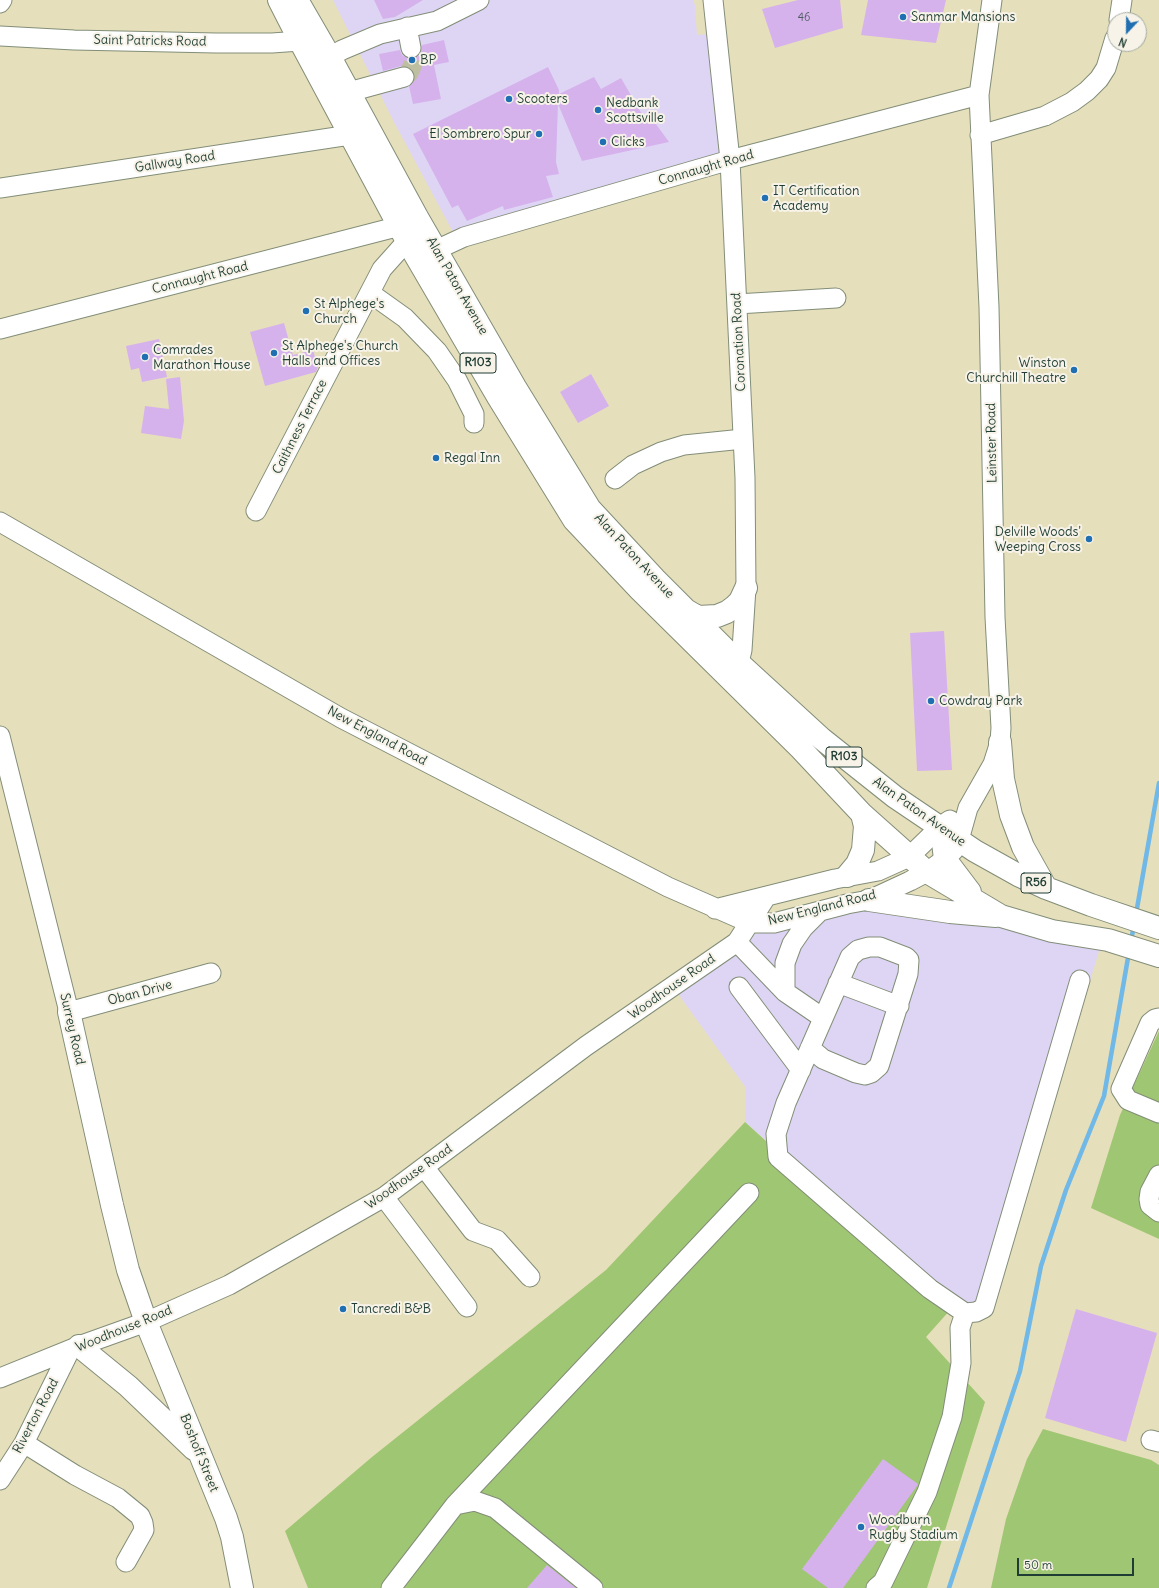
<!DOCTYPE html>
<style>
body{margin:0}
#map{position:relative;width:1159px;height:1588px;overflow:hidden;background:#e6dfbb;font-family:Delius,sans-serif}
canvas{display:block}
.north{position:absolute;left:1107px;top:12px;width:40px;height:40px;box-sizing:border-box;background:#f7f3e8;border:1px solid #a1aaa0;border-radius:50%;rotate:202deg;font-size:11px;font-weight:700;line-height:16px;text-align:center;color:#1f3d34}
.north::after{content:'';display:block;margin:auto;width:14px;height:18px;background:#1f6fb2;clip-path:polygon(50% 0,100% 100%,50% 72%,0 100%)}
.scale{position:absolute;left:1017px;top:1558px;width:117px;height:18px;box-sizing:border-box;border:2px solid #1f3d34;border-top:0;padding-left:5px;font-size:12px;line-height:14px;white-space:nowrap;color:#1f3d34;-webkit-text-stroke:3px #f7f3e8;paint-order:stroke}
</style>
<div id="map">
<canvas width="1159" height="1588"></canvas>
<div class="north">N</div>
<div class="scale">50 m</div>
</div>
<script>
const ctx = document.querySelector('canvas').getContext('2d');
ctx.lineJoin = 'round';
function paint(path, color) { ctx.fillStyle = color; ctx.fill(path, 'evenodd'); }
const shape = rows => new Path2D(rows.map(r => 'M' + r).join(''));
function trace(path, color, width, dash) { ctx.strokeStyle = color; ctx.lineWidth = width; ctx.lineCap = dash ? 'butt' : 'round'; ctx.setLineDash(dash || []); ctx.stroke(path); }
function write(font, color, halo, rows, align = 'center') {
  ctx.font = font + ' Delius,sans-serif'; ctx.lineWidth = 4; ctx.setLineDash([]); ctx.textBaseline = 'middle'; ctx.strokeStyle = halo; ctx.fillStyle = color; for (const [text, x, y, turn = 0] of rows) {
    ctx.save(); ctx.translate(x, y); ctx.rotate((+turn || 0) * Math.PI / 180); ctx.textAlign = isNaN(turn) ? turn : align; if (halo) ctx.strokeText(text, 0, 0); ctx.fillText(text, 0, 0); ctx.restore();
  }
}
const built = shape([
 [333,0,693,0,695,5,697,35,707,34,720,160,453,232,395,124],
 [910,899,1100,948,989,1313,956,1310,745,1122,746,1088,676,991,746,936]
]);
const green = shape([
 [1159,1031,1159,1239,1091,1208,1120,1115],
 [745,1122,951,1309,926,1337,985,1402,927,1588,308,1588,285,1531,372,1457,606,1270],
 [1043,1429,1151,1460,1159,1465,1159,1588,991,1588,1006,1519,1027,1459]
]);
const stream = shape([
 [1136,914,1159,783],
 [1131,941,1134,925],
 [949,1588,1020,1371,1041,1266,1066,1190,1104,1096,1129,952]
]);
const building = shape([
 [374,0,423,0,395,17,383,19],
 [798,0,840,0,843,28,775,48,762,9],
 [868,0,946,0,936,43,861,35],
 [444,40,449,62,434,65,441,99,413,104,409,86,415,79,415,74,412,70,407,67,401,66,383,71,379,54,400,50,402,55,407,58,413,59,418,56,421,52,422,45],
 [548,67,559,90,559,94,594,77,601,89,621,78,647,123,653,120,669,142,582,161,558,104,556,162,559,174,546,176,553,197,504,210,503,206,467,221,458,205,452,208,413,134],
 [284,323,293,355,313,350,318,367,316,372,265,386,250,332],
 [159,339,167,377,142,382,139,368,131,370,126,346],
 [591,374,609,406,578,423,560,392],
 [180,377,184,421,181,439,141,433,145,406,169,409,166,379],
 [944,631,952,770,917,771,910,633],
 [1076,1309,1157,1333,1126,1442,1045,1418],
 [883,1459,918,1484,917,1486,843,1588,828,1588,802,1569],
 [547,1565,576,1588,527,1588]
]);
const minorTunnel = shape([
 [404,77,409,73,413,64,411,48]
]);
const minor = shape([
 [713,0,730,160,745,478,746,588,742,650,736,675],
 [0,3,2,0],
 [1119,20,1122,0],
 [407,27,411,48],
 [0,36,74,40,216,43,272,43,300,41],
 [330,57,342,50,380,34,437,21,479,0],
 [349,92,404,77],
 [980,135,1045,116,1072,102,1087,91,1099,79,1106,68,1115,38],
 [0,188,350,135],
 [436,250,464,237,730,160,979,95],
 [370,293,405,318,437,351,457,380,474,414,474,423],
 [737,304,836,298],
 [0,329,400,226],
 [615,479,633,465,661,452,684,445,743,439],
 [256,511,382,269,407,241],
 [0,522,341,718,668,887,734,916,750,923,774,923,847,904,869,900,910,881,927,872,945,859,954,850,959,840,968,808,993,764,1000,742,1001,728,995,617,989,307,979,95,992,0],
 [0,736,69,1012,211,973],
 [715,909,835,879,878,871,909,857,941,826,950,820],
 [737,942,785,992,823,1018],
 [838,983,899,1006],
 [739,987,801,1070],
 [785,992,785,963,792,944,803,928,820,911],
 [1159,1018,1155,1019,1150,1023,1121,1089,1128,1100,1159,1113],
 [810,1048,823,1059,856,1073,865,1075,871,1073,879,1066,908,974,909,960,906,957,880,947,869,947,858,950,850,957,786,1103,776,1134,778,1157,930,1289,965,1313,976,1312,984,1308,1080,980],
 [424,1167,473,1231,497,1240,530,1277],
 [1159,1175,1150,1192,1149,1199,1150,1205,1159,1212],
 [384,1197,467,1307],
 [0,1378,79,1346,146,1322,229,1285,384,1197,586,1046,737,942,766,897],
 [1151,1440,1159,1442],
 [24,1443,75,1475,118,1498,140,1516,143,1523,144,1530,126,1562],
 [0,1480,24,1443,70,1350],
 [455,1505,475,1501,495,1508,593,1588],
 [391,1588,455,1505,749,1193],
 [876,1588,883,1582,927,1492,952,1417,961,1363,960,1328,965,1313]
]);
const major = shape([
 [279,0,300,41,407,241,498,397,574,520,640,590,801,749,862,814,927,872,1001,916,1052,931,1108,940,1159,956],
 [297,0,330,57,417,217,515,387,590,509,655,579,739,663,822,739,895,797,975,851,1018,875,1046,888,1091,905,1159,928],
 [686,610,698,617,717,616,727,612,735,606,740,601,746,588],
 [1000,742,1003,779,1011,815,1023,847,1046,888],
 [941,826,945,859,970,892],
 [847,876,857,864,863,850,865,826,862,814],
 [869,900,950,912,996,916],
 [69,1012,112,1205,128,1270,146,1322,226,1518,232,1537,242,1588],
 [79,1346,128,1386,194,1449]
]);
const markers = [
 [903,17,4,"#1f6fb2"],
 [412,60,4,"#1f6fb2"],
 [509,99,4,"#1f6fb2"],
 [598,110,4,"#1f6fb2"],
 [539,134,4,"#1f6fb2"],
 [603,142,4,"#1f6fb2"],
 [765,198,4,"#1f6fb2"],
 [306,311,4,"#1f6fb2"],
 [274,353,4,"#1f6fb2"],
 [145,357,4,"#1f6fb2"],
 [1074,370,4,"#1f6fb2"],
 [436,458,4,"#1f6fb2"],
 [1089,539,4,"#1f6fb2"],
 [931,701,4,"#1f6fb2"],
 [343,1309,4,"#1f6fb2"],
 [861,1527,4,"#1f6fb2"]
];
const numberNames = [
 ["46",804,18]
];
const shields = [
 [478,363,36],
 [844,757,36],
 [1036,883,30]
];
const shieldNames = [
 ["R103",478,363],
 ["R103",844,757],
 ["R56",1036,883]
];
const poiNames = [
 ["Sanmar Mansions",911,17],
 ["BP",420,60],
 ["Scooters",517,99],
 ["Nedbank",606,103],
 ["Scottsville",606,118],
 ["El Sombrero Spur",531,134,"right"],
 ["Clicks",611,142],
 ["IT Certification",773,191],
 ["Academy",773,206],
 ["St Alphege's",314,304],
 ["Church",314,319],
 ["St Alphege's Church",282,346],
 ["Halls and Offices",282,361],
 ["Comrades",153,350],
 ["Marathon House",153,365],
 ["Winston",1066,363,"right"],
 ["Churchill Theatre",1066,378,"right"],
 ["Regal Inn",444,458],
 ["Delville Woods'",1081,532,"right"],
 ["Weeping Cross",1081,547,"right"],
 ["Cowdray Park",939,701],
 ["Tancredi B&B",351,1309],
 ["Woodburn",869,1520],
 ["Rugby Stadium",869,1535]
];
const streetNames = [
 ["Saint Patricks Road",150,41,1],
 ["Gallway Road",175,162,-9],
 ["Connaught Road",706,168,-16],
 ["Connaught Road",200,278,-14],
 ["Alan Paton Avenue",457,286,60],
 ["Coronation Road",739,342,-93],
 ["Caithness Terrace",300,427,-63],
 ["Leinster Road",992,443,-91],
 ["Alan Paton Avenue",634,556,47],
 ["New England Road",377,736,28],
 ["Alan Paton Avenue",919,812,35],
 ["New England Road",822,908,-14],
 ["Woodhouse Road",672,987,-35],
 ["Oban Drive",140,993,-15],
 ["Surrey Road",72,1029,77],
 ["Woodhouse Road",409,1177,-35],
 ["Woodhouse Road",124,1329,-22],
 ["Riverton Road",36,1416,-62],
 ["Boshoff Street",199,1453,68]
];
paint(built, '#ded5f5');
paint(green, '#9fc672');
trace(stream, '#6fb8e7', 4.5);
paint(building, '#d6b2ed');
trace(minorTunnel, '#bebfa0', 19, [19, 10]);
trace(minor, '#828e78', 21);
trace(major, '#828e78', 24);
trace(minor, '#fff', 19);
trace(major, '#fff', 22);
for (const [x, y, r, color] of markers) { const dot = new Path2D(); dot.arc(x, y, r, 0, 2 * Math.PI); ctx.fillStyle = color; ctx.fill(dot); trace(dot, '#f7f3e8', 1.5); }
write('11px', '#4d5a62', null, numberNames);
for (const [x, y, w] of shields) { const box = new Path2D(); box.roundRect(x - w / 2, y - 10, w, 20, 3); ctx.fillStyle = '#f7f3e8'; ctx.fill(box); trace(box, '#1f3d34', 1); }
write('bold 12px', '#1f3d34', null, shieldNames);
write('13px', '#1f3d34', '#f7f3e8', poiNames, 'left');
write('13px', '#1f3d34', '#f7f3e8', streetNames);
</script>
